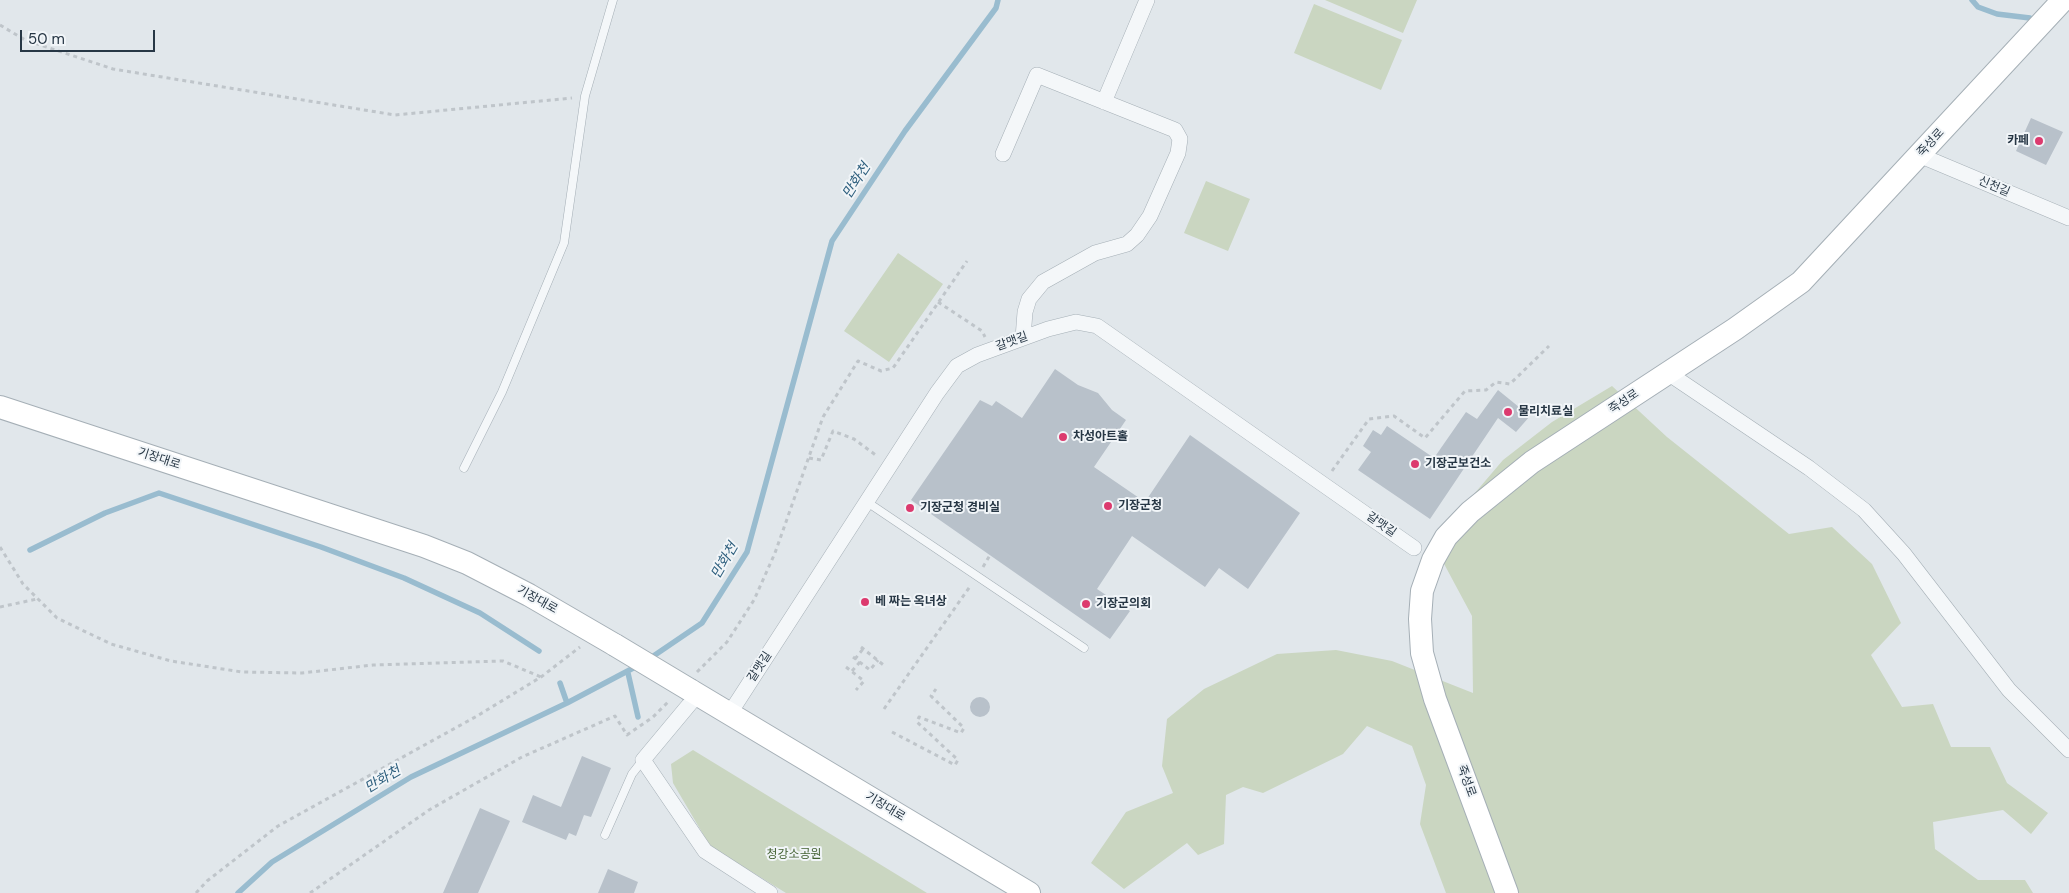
<!DOCTYPE html>
<meta charset="utf-8">
<style>
body{margin:0}
#map{position:relative;width:2069px;height:893px;overflow:hidden;background:#e1e7eb;font-family:"DM Sans",sans-serif}
canvas{display:block}
.scale{position:absolute;left:20px;top:30px;width:135px;height:22px;box-sizing:border-box;border:2px solid #273745;border-top:0;padding-left:6px;font-size:15px;line-height:18px;white-space:nowrap;color:#273745;-webkit-text-stroke:4px #f1f5f8;paint-order:stroke}
</style>
<div id="map">
<canvas width="2069" height="893"></canvas>
<div class="scale">50 m</div>
</div>
<script>
const ctx = document.querySelector('canvas').getContext('2d');
ctx.lineJoin = 'round';
function paint(path, color) { ctx.fillStyle = color; ctx.fill(path, 'evenodd'); }
const shape = rows => new Path2D(rows.map(r => 'M' + r).join(''));
function trace(path, color, width, dash) { ctx.strokeStyle = color; ctx.lineWidth = width; ctx.lineCap = dash ? 'butt' : 'round'; ctx.setLineDash(dash || []); ctx.stroke(path); }
function write(font, color, halo, rows, align = 'center') {
  ctx.font = font + ' "DM Sans","Noto Sans KR",sans-serif'; ctx.lineWidth = 4; ctx.setLineDash([]); ctx.textBaseline = 'middle'; ctx.strokeStyle = halo; ctx.fillStyle = color; for (const [text, x, y, turn = 0] of rows) {
    ctx.save(); ctx.translate(x, y); ctx.rotate((+turn || 0) * Math.PI / 180); ctx.textAlign = isNaN(turn) ? turn : align; if (halo) ctx.strokeText(text, 0, 0); ctx.fillText(text, 0, 0); ctx.restore();
  }
}
const green = shape([
 [1325,0,1417,0,1403,33],
 [1314,4,1402,40,1381,90,1294,53],
 [1206,181,1250,199,1228,251,1184,233],
 [898,253,943,284,889,362,844,331],
 [1612,386,1667,437,1789,534,1832,527,1872,564,1901,623,1871,655,1902,707,1933,704,1951,747,1990,747,2007,783,2048,813,2031,834,2003,810,1933,822,1935,849,1978,880,2025,880,2033,893,1446,893,1420,824,1426,785,1412,746,1367,726,1343,754,1263,793,1243,787,1226,795,1224,844,1198,855,1187,843,1124,889,1091,863,1126,812,1173,793,1162,766,1167,719,1204,689,1277,654,1336,650,1392,661,1473,693,1472,616,1435,547,1463,507,1503,460,1552,422],
 [693,750,927,893,786,893,710,846,673,783,671,764]
]);
const stream = shape([
 [1972,0,1978,7,1997,14,2030,18],
 [30,550,105,513,159,493,321,547,404,578,480,613,539,651],
 [649,659,702,623,747,552,832,241,905,131,996,8,998,0],
 [628,673,638,717],
 [560,683,567,703],
 [238,893,272,862,411,777,567,703,639,665]
]);
const building = shape([
 [2031,118,2063,132,2046,165,2016,151],
 [1055,369,1078,385,1098,393,1112,410,1126,420,1094,467,1145,502,1190,435,1300,513,1248,589,1219,568,1205,587,1132,536,1097,589,1130,611,1110,639,911,500,980,400,992,406,996,401,1022,418],
 [1498,390,1530,416,1516,432,1498,418,1430,519,1358,470,1371,452,1363,446,1373,430,1381,435,1387,426,1434,458,1466,412,1477,419],
 '970 707a10 10 0 1 1 20 0a10 10 0 1 1-20 0Z',
 [582,756,611,768,591,817,584,815,576,836,569,833,566,840,522,822,533,795,561,807],
 [480,808,510,821,478,893,443,893],
 [608,869,638,882,634,893,598,893]
]);
const path = shape([
 [0,25,25,40,113,69,395,115,572,98],
 [938,302,982,331,985,337],
 [809,458,821,460,833,431,854,439,877,456],
 [1332,471,1369,419,1394,416,1425,438,1465,391,1486,390,1496,382,1510,384,1549,346],
 [0,547,23,584,57,618,111,644,171,661,242,672,302,673,373,665,503,661,541,677],
 [983,567,990,555],
 [0,607,37,599],
 [861,647,886,667],
 [853,657,870,670,878,660],
 [855,659,863,649],
 [846,667,864,681,856,690],
 [852,671,860,662],
 [697,672,727,642,754,600,775,553,823,417,858,361,881,371,893,368,967,261],
 [884,709,971,585],
 [892,732,955,765,958,760,917,722,919,717,961,733,964,728,931,696,936,689],
 [196,893,207,881,278,826,477,716,541,677,580,647],
 [310,893,429,810,522,757,615,716,627,735,653,717,670,700]
]);
const lane = shape([
 [464,468,502,392,564,243,585,96,613,0],
 [867,502,1084,648],
 [605,835,632,774,643,760]
]);
const street = shape([
 [1104,102,1147,0],
 [1003,154,1037,75,1175,130,1180,139,1178,153,1150,216,1137,235,1127,244,1095,253,1043,282,1029,299,1025,312,1023,338],
 [1919,155,2069,218],
 [1668,373,1809,468,1864,510,1904,554,2009,690,2069,750],
 [698,694,643,760,705,851,770,893],
 [730,713,937,393,957,366,977,355,1048,329,1076,322,1097,326,1414,548]
]);
const secondary = shape([
 [0,407,424,546,467,563,529,595,615,645],
 [690,690,1029,893],
 [1507,893,1435,699,1422,653,1420,619,1422,591,1433,560,1446,537,1470,512,1532,462,1735,329,1801,282,2063,0]
]);
const secondaryBridge = shape([
 [615,645,690,690]
]);
const markers = [
 [2039,141,5,"#dc3a6e"],
 [1508,412,5,"#dc3a6e"],
 [1063,437,5,"#dc3a6e"],
 [1415,464,5,"#dc3a6e"],
 [1108,506,5,"#dc3a6e"],
 [910,508,5,"#dc3a6e"],
 [865,602,5,"#dc3a6e"],
 [1086,604,5,"#dc3a6e"]
];
const poiNames = [
 ["카페",2029,141,"right"],
 ["물리치료실",1518,412],
 ["차성아트홀",1073,437],
 ["기장군보건소",1425,464],
 ["기장군청",1118,506],
 ["기장군청 경비실",920,508],
 ["베 짜는 옥녀상",875,602],
 ["기장군의회",1096,604]
];
const streetNames = [
 ["죽성로",1931,143,-47],
 ["신천길",1994,187,23],
 ["갈맷길",1012,342,-20],
 ["죽성로",1624,402,-34],
 ["기장대로",159,459,18],
 ["갈맷길",1381,525,35],
 ["기장대로",537,600,29],
 ["갈맷길",760,667,-57],
 ["죽성로",1466,781,70],
 ["기장대로",885,807,31]
];
const parkNames = [
 ["청강소공원",794,855]
];
const waterNames = [
 ["만화천",857,181,-57],
 ["만화천",725,561,-60],
 ["만화천",383,780,-31]
];
paint(green, '#cad6c1');
trace(stream, '#99bccf', 5.5);
paint(building, '#b8c1ca');
trace(lane, '#a5afb6', 9);
trace(street, '#a5afb6', 16);
trace(secondary, '#a5afb6', 24);
trace(path, '#bfc5ca', 3, [4, 4]);
trace(lane, '#f4f7f9', 8);
trace(street, '#f4f7f9', 15);
trace(secondary, '#fff', 22);
trace(secondaryBridge, '#a5afb6', 24, []);
trace(secondaryBridge, '#fff', 22);
for (const [x, y, r, color] of markers) { const dot = new Path2D(); dot.arc(x, y, r, 0, 2 * Math.PI); ctx.fillStyle = color; ctx.fill(dot); trace(dot, '#f1f5f8', 2); }
write('bold 12px', '#273745', '#f1f5f8', poiNames, 'left');
write('12px', '#273745', '#f1f5f8', streetNames);
write('12px', '#446233', '#f1f5f8', parkNames);
write('italic 14px', '#2d5e7d', '#f1f5f8', waterNames);
</script>
